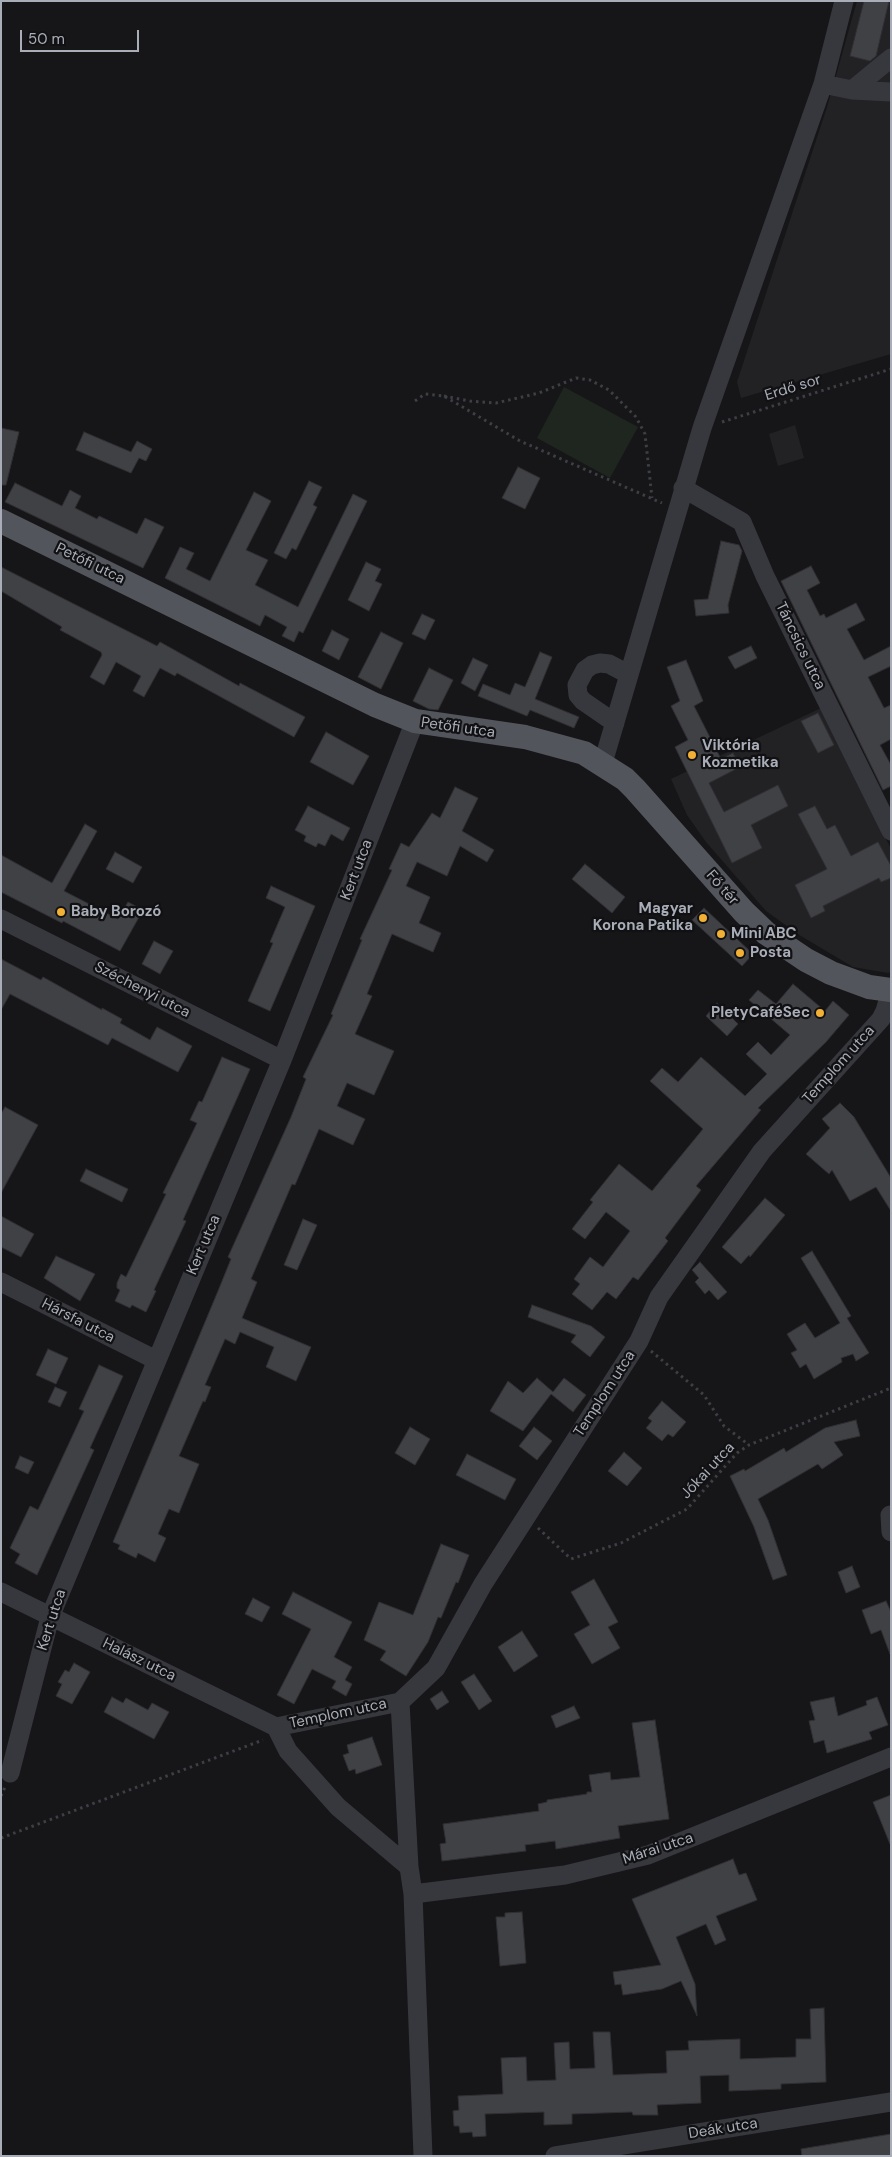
<!DOCTYPE html>
<meta charset="utf-8">
<style>
body{margin:0}
#map{position:relative;width:892px;height:2157px;overflow:hidden;background:#161618;font-family:"DM Sans",sans-serif}
canvas{display:block}
.frame{position:absolute;inset:0;border:2px solid #a8adb8;pointer-events:none}
.scale{position:absolute;left:20px;top:30px;width:119px;height:22px;box-sizing:border-box;border:2px solid #a8adb8;border-top:0;padding-left:6px;font-size:15px;line-height:18px;white-space:nowrap;color:#a8adb8;-webkit-text-stroke:4px #111113;paint-order:stroke}
</style>
<div id="map">
<canvas width="892" height="2157"></canvas>
<div class="frame"></div>
<div class="scale">50 m</div>
</div>
<script>
const ctx = document.querySelector('canvas').getContext('2d');
ctx.lineJoin = 'round';
function paint(path, color) { ctx.fillStyle = color; ctx.fill(path, 'evenodd'); }
const shape = rows => new Path2D(rows.map(r => 'M' + r).join(''));
function trace(path, color, width, dash) { ctx.strokeStyle = color; ctx.lineWidth = width; ctx.lineCap = dash ? 'butt' : 'round'; ctx.setLineDash(dash || []); ctx.stroke(path); }
function write(font, color, halo, rows, align = 'center') {
  ctx.font = font + ' "DM Sans",sans-serif'; ctx.lineWidth = 4.5; ctx.setLineDash([]); ctx.textBaseline = 'middle'; ctx.strokeStyle = halo; ctx.fillStyle = color; for (const [text, x, y, turn = 0] of rows) {
    ctx.save(); ctx.translate(x, y); ctx.rotate((+turn || 0) * Math.PI / 180); ctx.textAlign = isNaN(turn) ? turn : align; if (halo) ctx.strokeText(text, 0, 0); ctx.fillText(text, 0, 0); ctx.restore();
  }
}
const built = shape([
 [857,1,891,1,891,354,741,398,737,382,828,104],
 [795,425,804,458,778,466,769,434],
 [821,708,891,849,891,972,888,973,853,967,801,936,766,911,706,842,687,815,671,779]
]);
const green = shape([
 [564,387,638,427,610,478,537,438]
]);
const building = shape([
 [864,1,889,1,876,56,870,61,850,56,864,1],
 [1,428,19,432,6,485,1,485,1,428],
 [84,432,131,452,137,441,152,449,146,461,139,458,131,473,76,450,84,432],
 [518,467,540,478,525,509,502,498,518,467],
 [309,481,322,487,313,505,317,507,296,550,292,548,286,559,274,553,309,481],
 [15,483,62,506,70,490,81,496,75,508,97,519,99,516,137,534,145,518,164,527,143,568,5,502,15,483],
 [254,492,271,501,246,550,268,560,255,585,298,607,353,494,367,501,303,633,299,631,294,642,282,636,287,627,265,615,260,626,165,578,180,547,194,553,186,569,210,581,254,492],
 [721,541,739,545,742,551,728,605,729,613,696,616,694,600,708,599,721,541],
 [366,562,381,569,375,581,382,584,369,611,348,600,366,562],
 [811,566,820,583,807,590,820,616,824,614,826,618,856,603,865,620,847,629,864,660,891,646,891,666,868,677,884,708,891,705,891,739,880,745,891,765,891,786,883,790,781,581,811,566],
 [1,567,157,646,160,642,239,686,240,683,305,717,294,737,177,673,175,676,160,668,144,697,133,691,141,676,116,662,104,685,90,677,102,655,101,652,60,630,62,627,1,591,1,567],
 [422,614,435,620,425,640,412,634,422,614],
 [332,630,349,639,339,660,322,651,332,630],
 [381,632,403,643,381,689,358,677,381,632],
 [751,646,757,658,735,669,728,657,751,646],
 [540,652,552,657,535,699,579,717,574,728,530,710,527,716,478,696,483,684,510,695,515,683,525,687,540,652],
 [473,658,488,665,475,691,461,683,473,658],
 [686,660,703,701,694,706,721,759,733,753,740,767,709,783,724,812,778,785,788,806,751,825,762,848,732,863,675,747,688,740,671,706,680,701,667,667,686,660],
 [429,668,453,680,438,710,429,709,413,701,429,668],
 [818,713,834,745,818,753,801,721,818,713],
 [326,732,369,756,353,785,310,762,326,732],
 [455,787,478,798,462,831,494,850,487,862,460,846,447,876,417,862,406,886,430,897,419,923,441,933,433,952,392,934,367,994,372,996,355,1034,394,1051,374,1095,347,1083,337,1106,365,1119,353,1145,319,1129,295,1185,292,1184,251,1279,257,1282,242,1318,311,1347,296,1381,266,1367,274,1347,240,1332,235,1344,225,1339,205,1385,211,1387,205,1402,203,1401,179,1456,199,1464,179,1513,169,1509,158,1534,166,1538,155,1562,138,1553,136,1558,118,1549,120,1545,113,1542,218,1291,231,1259,228,1257,291,1117,306,1079,303,1077,333,1015,331,1014,362,940,360,939,392,870,389,869,401,843,409,847,432,813,440,818,455,787],
 [308,806,350,828,343,841,331,834,325,846,318,843,316,847,304,841,306,836,295,830,308,806],
 [815,806,827,829,835,825,851,856,878,842,891,866,891,878,881,882,879,878,823,906,825,911,811,918,795,885,827,869,798,814,815,806],
 [85,824,97,831,64,891,118,919,128,902,143,910,120,951,63,921,62,923,1,892,1,855,52,883,85,824],
 [115,852,142,867,133,883,106,869,115,852],
 [585,864,625,897,612,913,572,879,585,864],
 [271,886,315,906,270,1011,248,1001,273,943,270,942,285,907,266,898,271,886],
 [704,908,753,954,742,966,692,920,704,908],
 [154,941,173,951,160,974,142,964,154,941],
 [1,959,41,980,43,977,102,1010,102,1008,122,1019,120,1023,150,1040,157,1027,192,1046,178,1072,112,1038,108,1045,10,994,1,1010,1,959],
 [793,984,825,1011,833,1001,849,1015,826,1042,758,1108,761,1110,696,1186,701,1190,665,1238,668,1241,638,1280,633,1277,616,1299,607,1292,592,1310,572,1294,580,1284,574,1279,590,1257,603,1267,630,1231,606,1212,585,1239,572,1229,593,1202,590,1200,619,1164,652,1191,703,1129,650,1081,662,1068,678,1082,701,1057,745,1096,767,1074,746,1054,758,1042,771,1055,790,1035,749,1000,758,990,776,1004,793,984],
 [717,1003,738,1024,727,1036,706,1016,717,1003],
 [222,1057,250,1069,183,1220,186,1221,154,1290,156,1291,146,1312,132,1305,130,1308,115,1301,120,1290,117,1288,117,1283,121,1274,126,1277,166,1194,163,1193,197,1123,190,1120,199,1101,202,1102,222,1057],
 [840,1103,854,1117,891,1178,891,1211,876,1187,850,1201,832,1170,829,1174,806,1154,830,1128,822,1119,840,1103],
 [5,1107,38,1125,1,1193,1,1114,5,1107],
 [86,1169,128,1189,122,1202,80,1181,86,1169],
 [765,1198,785,1215,750,1257,749,1255,741,1264,722,1247,765,1198],
 [1,1216,34,1234,21,1257,1,1247,1,1216],
 [303,1219,317,1225,297,1270,284,1265,303,1219],
 [812,1251,851,1316,847,1318,869,1353,856,1361,853,1354,841,1358,842,1362,814,1379,806,1364,800,1368,791,1353,797,1350,787,1334,805,1323,815,1338,840,1323,801,1258,812,1251],
 [56,1256,95,1274,80,1301,44,1278,56,1256],
 [700,1262,727,1292,718,1300,709,1290,705,1294,695,1282,699,1278,692,1270,700,1262],
 [532,1305,591,1326,605,1337,590,1357,571,1342,576,1335,528,1317,532,1305],
 [48,1349,68,1358,56,1384,36,1375,48,1349],
 [99,1365,123,1376,90,1448,94,1450,37,1575,15,1563,20,1554,10,1548,30,1506,38,1510,84,1411,79,1409,99,1365],
 [537,1378,553,1392,564,1378,586,1395,573,1412,551,1394,523,1431,490,1411,508,1381,523,1393,537,1378],
 [55,1387,67,1392,60,1407,48,1402,55,1387],
 [662,1401,686,1422,673,1437,668,1434,662,1441,646,1428,652,1421,648,1418,662,1401],
 [856,1420,860,1436,834,1442,843,1455,822,1469,818,1464,758,1499,768,1520,787,1575,773,1580,754,1527,730,1476,744,1469,745,1471,784,1448,786,1452,825,1428,856,1420],
 [410,1427,430,1439,415,1465,395,1453,410,1427],
 [534,1427,552,1441,537,1460,519,1446,534,1427],
 [624,1452,642,1468,627,1486,608,1471,624,1452],
 [467,1454,516,1479,505,1500,456,1475,467,1454],
 [20,1456,34,1462,28,1474,15,1468,20,1456],
 [441,1544,469,1555,458,1583,456,1582,441,1618,438,1617,428,1642,406,1676,380,1660,386,1651,364,1640,379,1602,413,1615,441,1544],
 [852,1566,860,1587,846,1593,838,1572,852,1566],
 [594,1579,618,1622,608,1627,620,1648,592,1664,574,1634,590,1625,571,1592,594,1579],
 [293,1592,352,1622,334,1657,352,1667,345,1680,352,1684,346,1696,332,1688,336,1681,312,1669,294,1704,277,1695,311,1629,282,1614,293,1592],
 [253,1598,270,1607,262,1622,245,1614,253,1598],
 [886,1601,891,1612,890,1654,881,1630,871,1634,862,1610,886,1601],
 [522,1631,538,1656,514,1672,498,1647,522,1631],
 [74,1663,90,1672,72,1704,56,1696,62,1684,58,1682,65,1670,69,1672,74,1663],
 [474,1674,492,1701,479,1710,461,1682,474,1674],
 [442,1691,449,1702,437,1710,430,1699,442,1691],
 [112,1697,123,1703,126,1698,148,1710,152,1703,169,1712,154,1739,104,1712,112,1697],
 [834,1697,838,1716,867,1705,866,1701,877,1697,888,1725,869,1732,872,1739,827,1753,824,1740,814,1743,809,1721,815,1720,810,1702,834,1697],
 [574,1706,580,1718,556,1728,551,1716,574,1706],
 [655,1720,669,1819,618,1826,620,1838,556,1849,555,1841,525,1845,526,1851,442,1861,440,1844,446,1843,443,1824,539,1811,538,1804,547,1802,547,1800,587,1794,587,1792,592,1792,589,1775,610,1772,611,1780,640,1777,632,1723,655,1720],
 [372,1737,382,1765,356,1774,355,1769,349,1771,343,1755,349,1753,347,1745,372,1737],
 [891,1795,891,1844,890,1844,873,1802,891,1795],
 [733,1859,739,1875,746,1873,757,1900,716,1916,726,1940,715,1945,706,1924,676,1937,695,1984,697,2016,681,1981,662,1989,623,1995,621,1984,615,1985,613,1972,661,1965,632,1899,733,1859],
 [522,1912,526,1963,500,1966,496,1917,505,1917,505,1913,522,1912],
 [824,2008,826,2082,781,2084,781,2089,729,2091,729,2075,700,2076,701,2103,657,2105,658,2115,633,2115,632,2112,572,2114,572,2124,544,2125,544,2112,485,2114,486,2136,473,2137,472,2132,460,2133,459,2126,454,2126,453,2111,459,2110,458,2096,503,2094,501,2058,526,2057,527,2081,556,2080,554,2043,569,2042,570,2069,595,2068,593,2032,610,2032,613,2075,667,2073,666,2051,689,2050,688,2041,740,2039,740,2059,796,2057,796,2039,811,2039,810,2009,824,2008],
 [891,2134,891,2156,802,2156,801,2149,891,2134]
]);
const path = shape([
 [444,396,470,401,496,403,539,393,576,378,590,380,609,390,636,417,645,434,652,498],
 [415,401,425,394,444,396,520,441,662,503],
 [722,422,891,369],
 [651,1351,704,1395,724,1426,749,1445],
 [538,1528,571,1559,621,1543,687,1509,737,1453,749,1445,891,1388],
 [1,1796,5,1787],
 [1,1838,263,1740]
]);
const minor = shape([
 [823,84,852,90,891,92],
 [852,90,891,58],
 [683,488,742,522,765,576,891,831],
 [615,723,583,701,578,695,577,685,585,670,592,665,600,663,609,664,628,674],
 [602,766,702,428,823,84,844,1],
 [1,919,282,1060],
 [1,1282,156,1360],
 [890,1515,891,1532],
 [1,1592,276,1727],
 [400,1702,409,1867],
 [276,1727,400,1702,436,1668,483,1584,639,1341,659,1297,762,1151,881,1019,885,1011,891,990],
 [276,1727,288,1751,338,1807,409,1867,413,1894,423,2156],
 [10,1773,50,1617,282,1060,415,721],
 [413,1894,565,1875,648,1855,891,1757],
 [555,2156,891,2102]
]);
const major = shape([
 [1,521,375,705,415,721,525,737,584,753,625,779,635,789,744,912,766,933,806,960,831,973,869,987,891,990]
]);
const markers = [
 [692,755,5,"#f2b134"],
 [61,912,5,"#f2b134"],
 [703,918,5,"#f2b134"],
 [721,934,5,"#f2b134"],
 [740,953,5,"#f2b134"],
 [820,1013,5,"#f2b134"]
];
const streetNames = [
 ["Erdő sor",793,388,-17],
 ["Petőfi utca",90,564,26],
 ["Táncsics utca",800,646,64],
 ["Petőfi utca",458,728,8],
 ["Kert utca",357,870,-69],
 ["Fő tér",722,888,49],
 ["Széchenyi utca",142,990,27],
 ["Templom utca",839,1065,-48],
 ["Kert utca",204,1245,-67],
 ["Hársfa utca",78,1321,27],
 ["Templom utca",605,1394,-57],
 ["Jókai utca",708,1471,-47],
 ["Kert utca",52,1620,-72],
 ["Halász utca",139,1660,26],
 ["Templom utca",338,1714,-12],
 ["Márai utca",658,1849,-18],
 ["Deák utca",723,2129,-9]
];
const poiNames = [
 ["Viktória",702,746],
 ["Kozmetika",702,763],
 ["Magyar",693,909,"right"],
 ["Korona Patika",693,926,"right"],
 ["Baby Borozó",71,912],
 ["Mini ABC",731,934],
 ["Posta",750,953],
 ["PletyCaféSec",810,1013,"right"]
];
paint(built, '#222225');
paint(green, '#1e261f');
paint(building, '#404145');
trace(building, '#303034', 1);
trace(path, '#3d3f44', 3, [2.5, 4]);
trace(minor, '#37383d', 19);
trace(major, '#53555c', 24);
for (const [x, y, r, color] of markers) { const dot = new Path2D(); dot.arc(x, y, r, 0, 2 * Math.PI); ctx.fillStyle = color; ctx.fill(dot); trace(dot, '#111113', 2); }
write('15px', '#a8adb8', '#111113', streetNames);
write('bold 15px', '#a8adb8', '#111113', poiNames, 'left');
</script>
